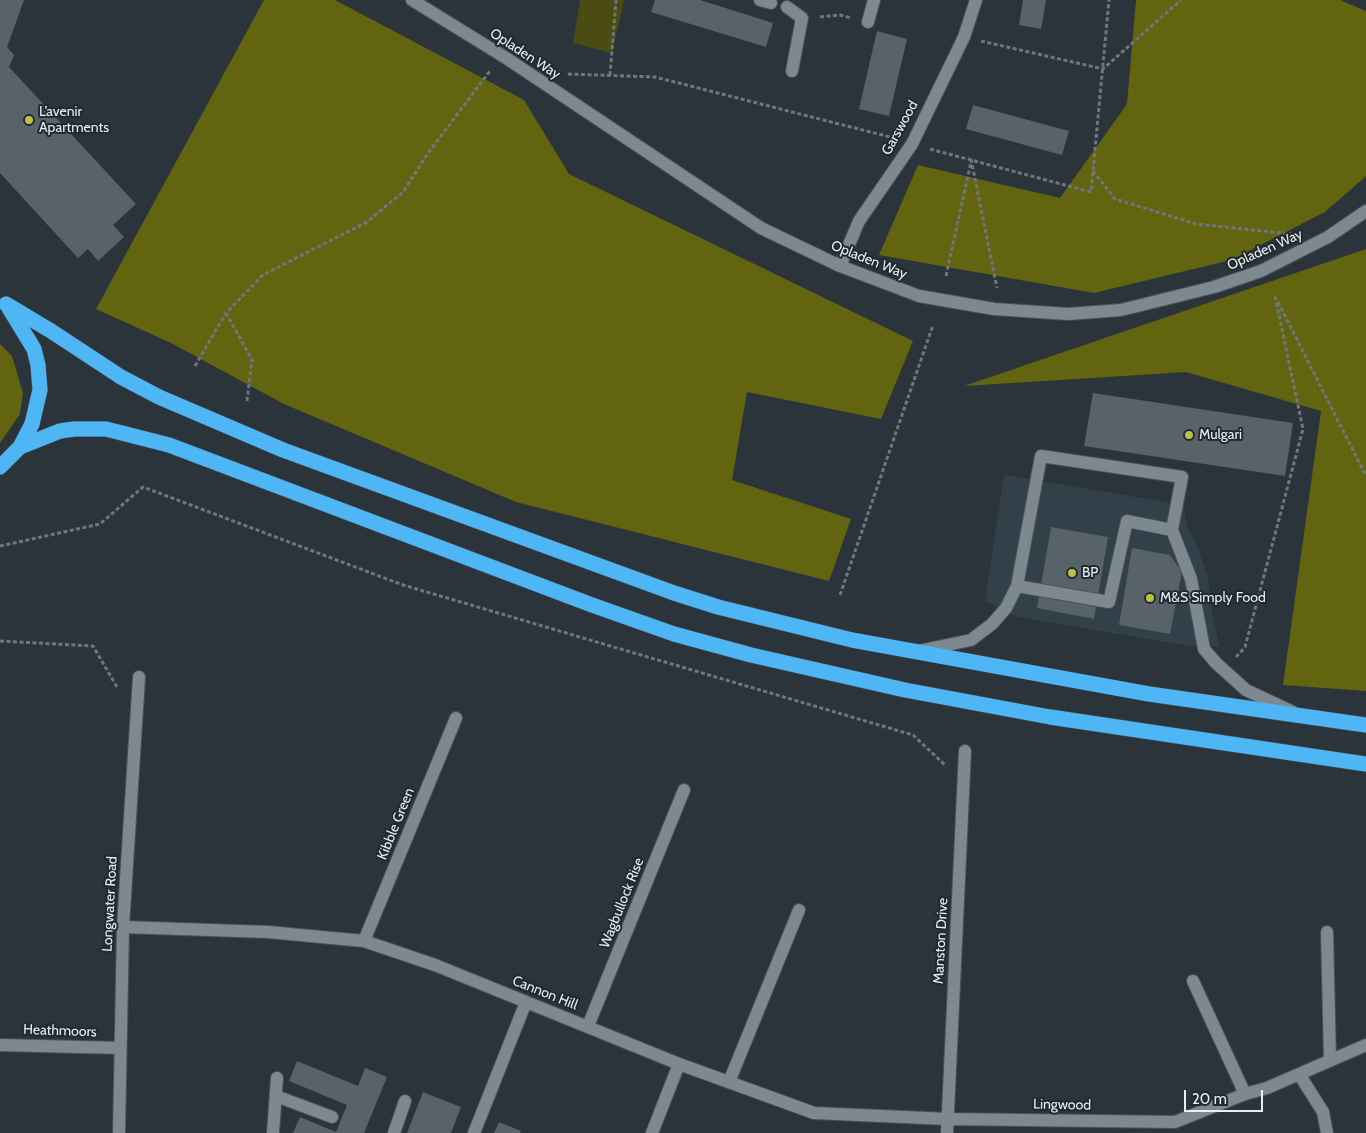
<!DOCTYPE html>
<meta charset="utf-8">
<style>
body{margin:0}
#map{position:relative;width:1366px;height:1133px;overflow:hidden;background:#2b343b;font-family:Cabin,sans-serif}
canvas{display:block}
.scale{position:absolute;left:1184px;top:1090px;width:79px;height:22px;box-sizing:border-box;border:2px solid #e8eef3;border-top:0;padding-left:6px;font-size:15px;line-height:18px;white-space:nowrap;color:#e8eef3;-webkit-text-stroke:4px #212a31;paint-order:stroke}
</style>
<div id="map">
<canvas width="1366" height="1133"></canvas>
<div class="scale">20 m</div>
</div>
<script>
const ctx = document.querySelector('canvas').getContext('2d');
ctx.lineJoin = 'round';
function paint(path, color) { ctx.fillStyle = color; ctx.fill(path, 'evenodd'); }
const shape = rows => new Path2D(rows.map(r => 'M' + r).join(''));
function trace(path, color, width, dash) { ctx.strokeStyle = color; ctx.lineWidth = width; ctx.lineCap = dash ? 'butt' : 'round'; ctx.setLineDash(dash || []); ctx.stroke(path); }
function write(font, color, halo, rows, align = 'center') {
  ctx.font = font + ' Cabin,sans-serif'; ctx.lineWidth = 4; ctx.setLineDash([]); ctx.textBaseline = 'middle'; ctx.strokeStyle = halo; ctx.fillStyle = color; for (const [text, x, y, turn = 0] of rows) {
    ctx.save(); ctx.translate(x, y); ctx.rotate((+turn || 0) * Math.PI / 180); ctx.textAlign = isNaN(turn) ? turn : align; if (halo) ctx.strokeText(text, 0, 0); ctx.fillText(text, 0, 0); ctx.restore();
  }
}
const built = shape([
 [1004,475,1183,505,1188,528,1199,550,1208,578,1212,614,1220,647,1182,645,1018,617,985,601]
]);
const green = shape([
 [580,0,624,0,612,53,573,43]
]);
const forest = shape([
 [264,0,335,0,524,100,569,174,913,341,881,419,747,392,732,480,851,519,829,581,516,502,284,404,171,343,96,309],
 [1136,0,1340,0,1366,11,1366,176,1325,212,1231,260,1094,293,879,255,918,165,1060,198,1127,104],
 [1366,249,1366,691,1283,685,1321,411,1186,372,964,386],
 [0,344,12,356,23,393,20,414,0,443]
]);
const building = shape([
 [0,0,24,0,7,47,14,55,9,67,136,204,113,225,124,237,98,261,88,249,78,258,0,173],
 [655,0,700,0,773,23,766,47,651,12],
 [1023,0,1046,0,1041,29,1019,25],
 [877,31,907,39,889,116,859,109],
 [973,105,1069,131,1062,155,966,129],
 [1093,393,1293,423,1285,476,1084,446],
 [1051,527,1108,537,1094,619,1037,608],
 [1132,548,1170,555,1182,572,1170,634,1119,625],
 [297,1061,358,1086,365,1068,387,1077,364,1133,293,1133,300,1117,336,1132,347,1105,289,1081],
 [423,1092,461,1107,451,1133,407,1133],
 [499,1122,521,1131,520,1133,494,1133]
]);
const path = shape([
 [820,17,840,15,851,18],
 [981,41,1103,69,1181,0],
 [568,74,655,77,894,138],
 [610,75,616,0],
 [930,149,1091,192,1109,0],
 [971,159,997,288],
 [1093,171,1115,199,1196,224,1291,234],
 [946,276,971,162],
 [1278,302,1366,476],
 [226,313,252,360,247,401],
 [195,366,226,313,263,275,367,222,403,192,428,153,490,71],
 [0,546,100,524,143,487,403,585,913,735,945,765],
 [840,595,933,325],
 [0,641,93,646,117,687],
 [1236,657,1245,647,1303,429,1275,296]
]);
const minor = shape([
 [412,0,506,58,761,228,840,266,919,296,994,309,1068,314,1121,310,1214,287,1261,271,1328,237,1366,211],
 [760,0,771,3],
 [787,7,802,18,792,71],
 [868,22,874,0],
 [840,266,859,221,912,144,964,37,976,0],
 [1017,586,1109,602,1127,521,1172,530],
 [918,651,971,640,992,624,1006,608,1017,586,1041,456,1182,477,1172,530,1191,579,1204,649,1216,663,1246,690,1293,712],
 [123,927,268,932,364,941,435,965,679,1064,814,1113,948,1119,1175,1122,1245,1094,1267,1088,1366,1045],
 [1327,932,1330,1061],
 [364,941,456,718],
 [1193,981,1245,1094],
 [588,1026,684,790],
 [0,1045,120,1048],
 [1299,1074,1323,1112,1327,1133],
 [729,1082,799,910],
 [276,1096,332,1117],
 [119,1133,123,927,139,677],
 [273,1133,277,1078],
 [394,1133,405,1101],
 [474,1133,526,1002],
 [652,1133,679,1064],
 [947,1133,965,751]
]);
const highway = shape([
 [6,304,51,331,121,377,159,397,283,450,674,593,718,607,852,640,1149,694,1366,725],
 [20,447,60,431,74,429,106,429,169,445,592,605,674,634,751,655,905,690,1050,717,1366,764],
 [0,467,20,447,32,424,40,390,38,365,34,349,9,308]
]);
const markers = [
 [29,120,5,"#bbc044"],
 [1189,435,5,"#bbc044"],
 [1072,573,5,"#bbc044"],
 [1150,598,5,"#bbc044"]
];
const streetNames = [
 ["Opladen Way",525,54,33],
 ["Garswood",900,128,-61],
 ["Opladen Way",1265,250,-24],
 ["Opladen Way",869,260,22],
 ["Kibble Green",396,824,-68],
 ["Wagbullock Rise",622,903,-68],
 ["Longwater Road",110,904,-87],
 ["Manston Drive",941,941,-87],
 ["Cannon Hill",545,993,22],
 ["Heathmoors",60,1031,2],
 ["Lingwood",1062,1105,1]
];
const poiNames = [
 ["L’avenir",39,112],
 ["Apartments",39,128],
 ["Mulgari",1199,435],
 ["BP",1082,573],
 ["M&S Simply Food",1160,598]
];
paint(built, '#314049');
paint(green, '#4a4c14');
paint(forest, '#62640f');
paint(building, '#586269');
trace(minor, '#4a5358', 14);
trace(highway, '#4a5358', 16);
trace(path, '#6f777e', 3, [4, 2.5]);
trace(minor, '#7d8890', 12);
trace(highway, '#4eb6f5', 15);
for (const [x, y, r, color] of markers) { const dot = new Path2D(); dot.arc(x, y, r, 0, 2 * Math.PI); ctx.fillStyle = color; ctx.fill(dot); trace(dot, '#212a31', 2); }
write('14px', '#e8eef3', '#212a31', streetNames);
write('14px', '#e8eef3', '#212a31', poiNames, 'left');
</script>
